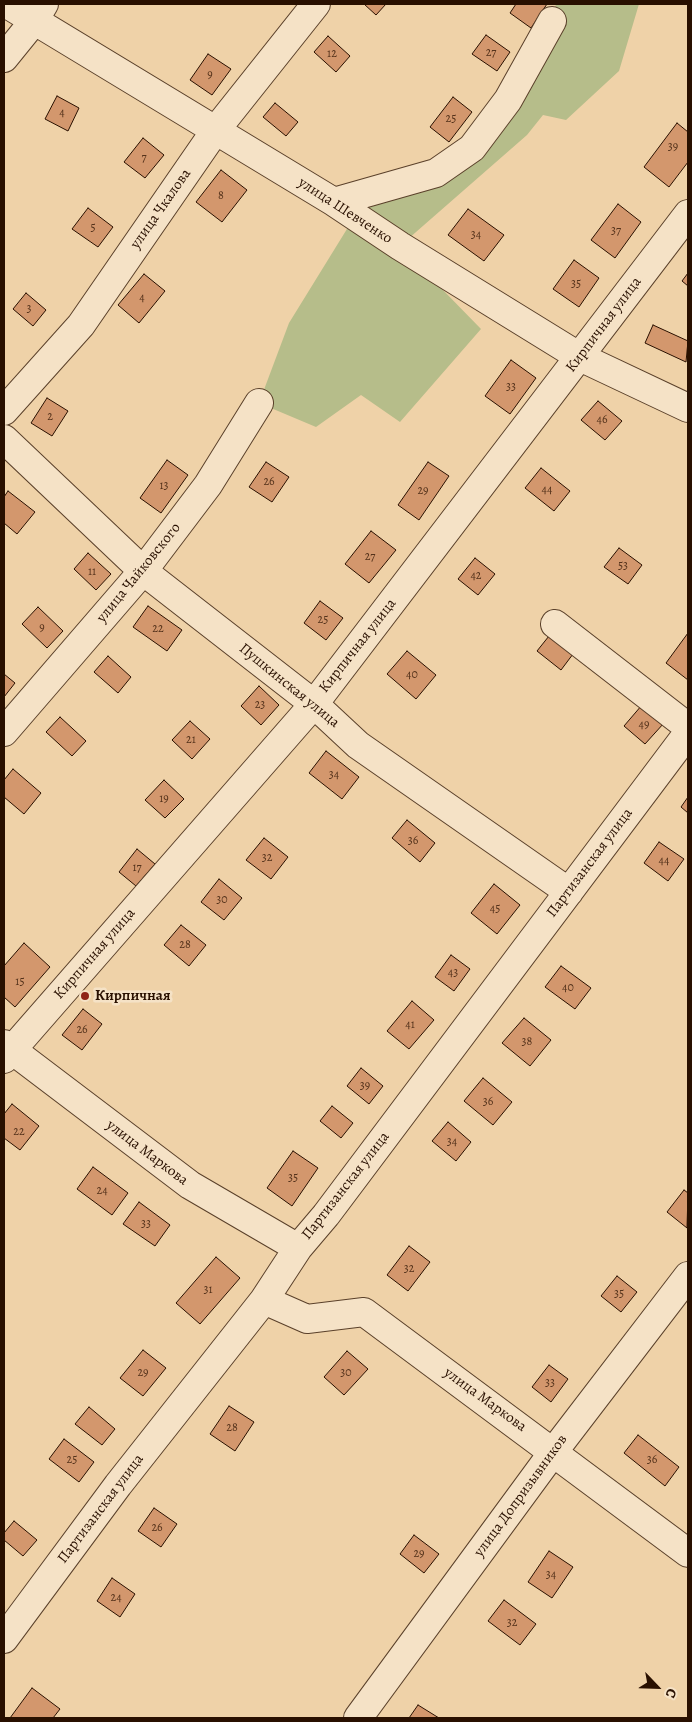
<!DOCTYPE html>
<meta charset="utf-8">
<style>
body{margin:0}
#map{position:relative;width:692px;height:1722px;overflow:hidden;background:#efd2a8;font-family:Alegreya,serif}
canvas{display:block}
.frame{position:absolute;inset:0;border:5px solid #291000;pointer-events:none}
.north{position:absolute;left:632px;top:1662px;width:50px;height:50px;-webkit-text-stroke:4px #f5e2c6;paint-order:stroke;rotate:114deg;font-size:14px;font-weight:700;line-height:20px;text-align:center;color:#291000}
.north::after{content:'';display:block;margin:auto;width:18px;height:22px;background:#291000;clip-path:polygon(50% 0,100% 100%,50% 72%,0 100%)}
</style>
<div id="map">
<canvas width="692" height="1722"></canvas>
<div class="frame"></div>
<div class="north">С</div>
</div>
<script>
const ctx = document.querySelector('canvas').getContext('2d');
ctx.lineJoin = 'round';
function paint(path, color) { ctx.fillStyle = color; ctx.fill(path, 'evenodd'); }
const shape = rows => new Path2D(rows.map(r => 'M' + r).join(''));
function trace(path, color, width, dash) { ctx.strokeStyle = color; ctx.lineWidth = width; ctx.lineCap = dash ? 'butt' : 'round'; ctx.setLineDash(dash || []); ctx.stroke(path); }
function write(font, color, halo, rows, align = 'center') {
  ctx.font = font + ' Alegreya,serif'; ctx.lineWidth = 5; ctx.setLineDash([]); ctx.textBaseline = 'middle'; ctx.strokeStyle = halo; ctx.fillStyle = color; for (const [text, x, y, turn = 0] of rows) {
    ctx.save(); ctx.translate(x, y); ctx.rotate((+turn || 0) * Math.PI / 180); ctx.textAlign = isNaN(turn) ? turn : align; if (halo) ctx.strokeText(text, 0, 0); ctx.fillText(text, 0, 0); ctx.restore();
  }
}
const green = shape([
 [556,4,639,4,619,71,566,120,543,115,527,135,400,246,481,329,400,422,361,395,316,427,259,403,289,323,355,216,334,202,436,173,552,21]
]);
const building = shape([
 [364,4,386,4,376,15,364,4],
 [516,4,547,4,531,28,510,13,516,4],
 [486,35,510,52,497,71,472,54,486,35],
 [328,36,350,56,336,72,314,52,328,36],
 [208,54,231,69,212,95,190,80,208,54],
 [57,96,79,108,68,131,45,119,57,96],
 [453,97,472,112,449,142,430,127,453,97],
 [275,103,298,122,286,136,263,117,275,103],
 [677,123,688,132,688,162,669,187,644,167,677,123],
 [143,138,164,155,145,178,124,162,143,138],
 [221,170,247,190,222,222,196,202,221,170],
 [618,204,641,222,615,258,591,240,618,204],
 [88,208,113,227,98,247,72,229,88,208],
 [468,209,504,235,484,261,448,235,468,209],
 [574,260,599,278,579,307,553,289,574,260],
 [688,273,688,286,682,281,688,273],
 [144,274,165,291,139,323,118,305,144,274],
 [26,293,46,310,33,326,13,309,26,293],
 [653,325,688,341,686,362,645,343,653,325],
 [511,360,536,378,510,414,485,396,511,360],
 [47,398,68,411,52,436,31,423,47,398],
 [598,401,622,421,605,440,581,420,598,401],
 [167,460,188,475,161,513,140,498,167,460],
 [266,462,289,477,272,502,249,487,266,462],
 [428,462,449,476,419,520,398,505,428,462],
 [541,468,570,491,554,511,525,488,541,468],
 [8,491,35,512,17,534,4,523,4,497,8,491],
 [371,531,396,550,369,583,345,564,371,531],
 [619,548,642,565,628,584,604,567,619,548],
 [88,553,111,574,96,590,74,569,88,553],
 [475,558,495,574,478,595,458,579,475,558],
 [320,601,343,618,326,640,304,623,320,601],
 [148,606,182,630,167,651,133,627,148,606],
 [38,607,63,631,47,648,22,624,38,607],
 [688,633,688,680,666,663,688,633],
 [549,636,573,654,561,670,537,651,549,636],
 [407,651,436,675,416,699,387,674,407,651],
 [108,656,131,677,118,693,94,672,108,656],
 [4,674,15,683,4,697,4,674],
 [259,686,279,705,261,725,241,706,259,686],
 [642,705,664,723,645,744,624,726,642,705],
 [60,717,86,741,72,756,46,732,60,717],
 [190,721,210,739,192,759,172,740,190,721],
 [326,751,359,777,342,799,309,773,326,751],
 [13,769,41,793,24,814,4,797,4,780,13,769],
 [164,780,184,799,165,818,145,800,164,780],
 [688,797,688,813,681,807,688,797],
 [407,820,435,843,420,862,392,838,407,820],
 [264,838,288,857,271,879,246,860,264,838],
 [659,842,684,859,668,881,644,863,659,842],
 [137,849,155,864,136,886,119,872,137,849],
 [219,879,242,898,224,920,201,902,219,879],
 [494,884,520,905,497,934,471,913,494,884],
 [181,925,206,945,189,966,164,945,181,925],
 [24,943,50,967,15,1007,4,997,4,966,24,943],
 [451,955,470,969,454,991,435,977,451,955],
 [561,966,591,988,575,1009,545,987,561,966],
 [412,1001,434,1020,409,1049,387,1031,412,1001],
 [83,1009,102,1024,82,1050,62,1035,83,1009],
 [524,1018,551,1040,530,1066,502,1043,524,1018],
 [361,1068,383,1086,369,1104,347,1086,361,1068],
 [483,1078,512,1102,493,1125,464,1101,483,1078],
 [12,1104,39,1126,20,1150,4,1138,4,1114,12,1104],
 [332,1106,353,1123,341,1138,320,1121,332,1106],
 [448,1122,471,1142,456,1161,432,1141,448,1122],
 [293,1151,318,1168,292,1206,267,1188,293,1151],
 [93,1167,128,1193,112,1215,77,1189,93,1167],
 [684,1190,688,1193,687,1228,667,1212,684,1190],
 [139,1202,170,1225,155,1246,123,1224,139,1202],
 [409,1246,430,1262,408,1291,387,1275,409,1246],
 [216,1257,240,1278,200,1324,176,1303,216,1257],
 [617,1276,637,1292,621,1312,601,1296,617,1276],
 [143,1350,166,1368,143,1396,120,1378,143,1350],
 [347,1351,368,1369,344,1395,324,1377,347,1351],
 [549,1365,568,1379,551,1402,532,1387,549,1365],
 [229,1406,254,1422,235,1451,210,1434,229,1406],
 [89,1407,115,1429,102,1445,75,1424,89,1407],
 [638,1435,679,1467,665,1486,624,1453,638,1435],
 [64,1439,94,1462,79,1482,49,1459,64,1439],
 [154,1508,177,1524,161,1547,138,1531,154,1508],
 [14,1521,37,1540,23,1556,4,1540,4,1533,14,1521],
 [414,1535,439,1554,424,1573,400,1554,414,1535],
 [549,1551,573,1567,552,1598,528,1582,549,1551],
 [112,1578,135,1594,120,1617,97,1601,112,1578],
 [504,1600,536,1624,520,1645,488,1621,504,1600],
 [32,1688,60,1709,53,1718,10,1718,32,1688],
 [418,1705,439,1718,409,1718,418,1705]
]);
const minor = shape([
 [7,4,334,202,400,246,580,357,688,408],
 [4,58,34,21,44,4],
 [334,202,436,173,472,148,508,100,552,21],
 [4,411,81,325,215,131,316,4],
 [4,439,143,571,314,704,358,745,569,892],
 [555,624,688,727],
 [4,732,143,571,208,485,259,403],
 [4,1044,190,1185,298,1248],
 [4,1059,314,704,688,214],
 [264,1300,307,1319,364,1312,688,1553],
 [4,1639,118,1485,264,1300,298,1248,326,1215,688,733],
 [358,1718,554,1451,688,1276]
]);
const markers = [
 [85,996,5,"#8f2418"]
];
const numberNames = [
 ["27",491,53],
 ["12",332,54],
 ["9",210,75],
 ["4",62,113],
 ["25",451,119],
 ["39",673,147],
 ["7",144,158],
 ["8",221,196],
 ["5",93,228],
 ["37",616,231],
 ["34",476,235],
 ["35",576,284],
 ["4",142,298],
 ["3",29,309],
 ["33",511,387],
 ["2",50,417],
 ["46",602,420],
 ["26",269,482],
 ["13",164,486],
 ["44",547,490],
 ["29",423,491],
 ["27",370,557],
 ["53",623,566],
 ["11",92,572],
 ["42",476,576],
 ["25",323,620],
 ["9",42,628],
 ["22",158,629],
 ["40",412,675],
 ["23",260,705],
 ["49",644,725],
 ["21",191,740],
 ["34",334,775],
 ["19",164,799],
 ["36",413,841],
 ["32",267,858],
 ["44",664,861],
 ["17",137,868],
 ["30",222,900],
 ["45",495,909],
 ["28",185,945],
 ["43",453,973],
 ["15",20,982],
 ["40",568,988],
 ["41",410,1025],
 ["26",82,1030],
 ["38",527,1042],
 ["39",365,1086],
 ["36",488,1102],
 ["22",19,1132],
 ["34",452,1142],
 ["35",293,1178],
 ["24",102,1191],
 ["33",146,1224],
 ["32",409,1269],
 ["31",208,1290],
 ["35",619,1294],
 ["29",143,1373],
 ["30",346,1373],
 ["33",550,1383],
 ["28",232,1428],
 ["25",72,1460],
 ["36",652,1460],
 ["26",157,1528],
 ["29",419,1554],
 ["34",551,1575],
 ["24",116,1598],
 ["32",512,1623]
];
const streetNames = [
 ["улица Чкалова",161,209,-55],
 ["улица Шевченко",345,211,33],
 ["Кирпичная улица",604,325,-53],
 ["улица Чайковского",139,573,-51],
 ["Кирпичная улица",358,646,-52],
 ["Пушкинская улица",289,686,39],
 ["Партизанская улица",590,863,-53],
 ["Кирпичная улица",95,954,-49],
 ["улица Маркова",147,1153,37],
 ["Партизанская улица",346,1186,-52],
 ["улица Маркова",485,1400,36],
 ["улица Допризывников",521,1496,-54],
 ["Партизанская улица",101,1509,-53]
];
const poiNames = [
 ["Кирпичная",95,996]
];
paint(green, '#b6bd8a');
paint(building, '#d3976d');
trace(building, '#291000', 1);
trace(minor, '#5a402a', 30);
trace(minor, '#f5e2c6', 28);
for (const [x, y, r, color] of markers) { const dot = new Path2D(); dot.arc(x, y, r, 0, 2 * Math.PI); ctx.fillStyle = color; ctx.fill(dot); trace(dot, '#f5e2c6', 2); }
write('12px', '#54321b', null, numberNames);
write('15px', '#291000', '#f5e2c6', streetNames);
write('bold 15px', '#291000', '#f5e2c6', poiNames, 'left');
</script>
